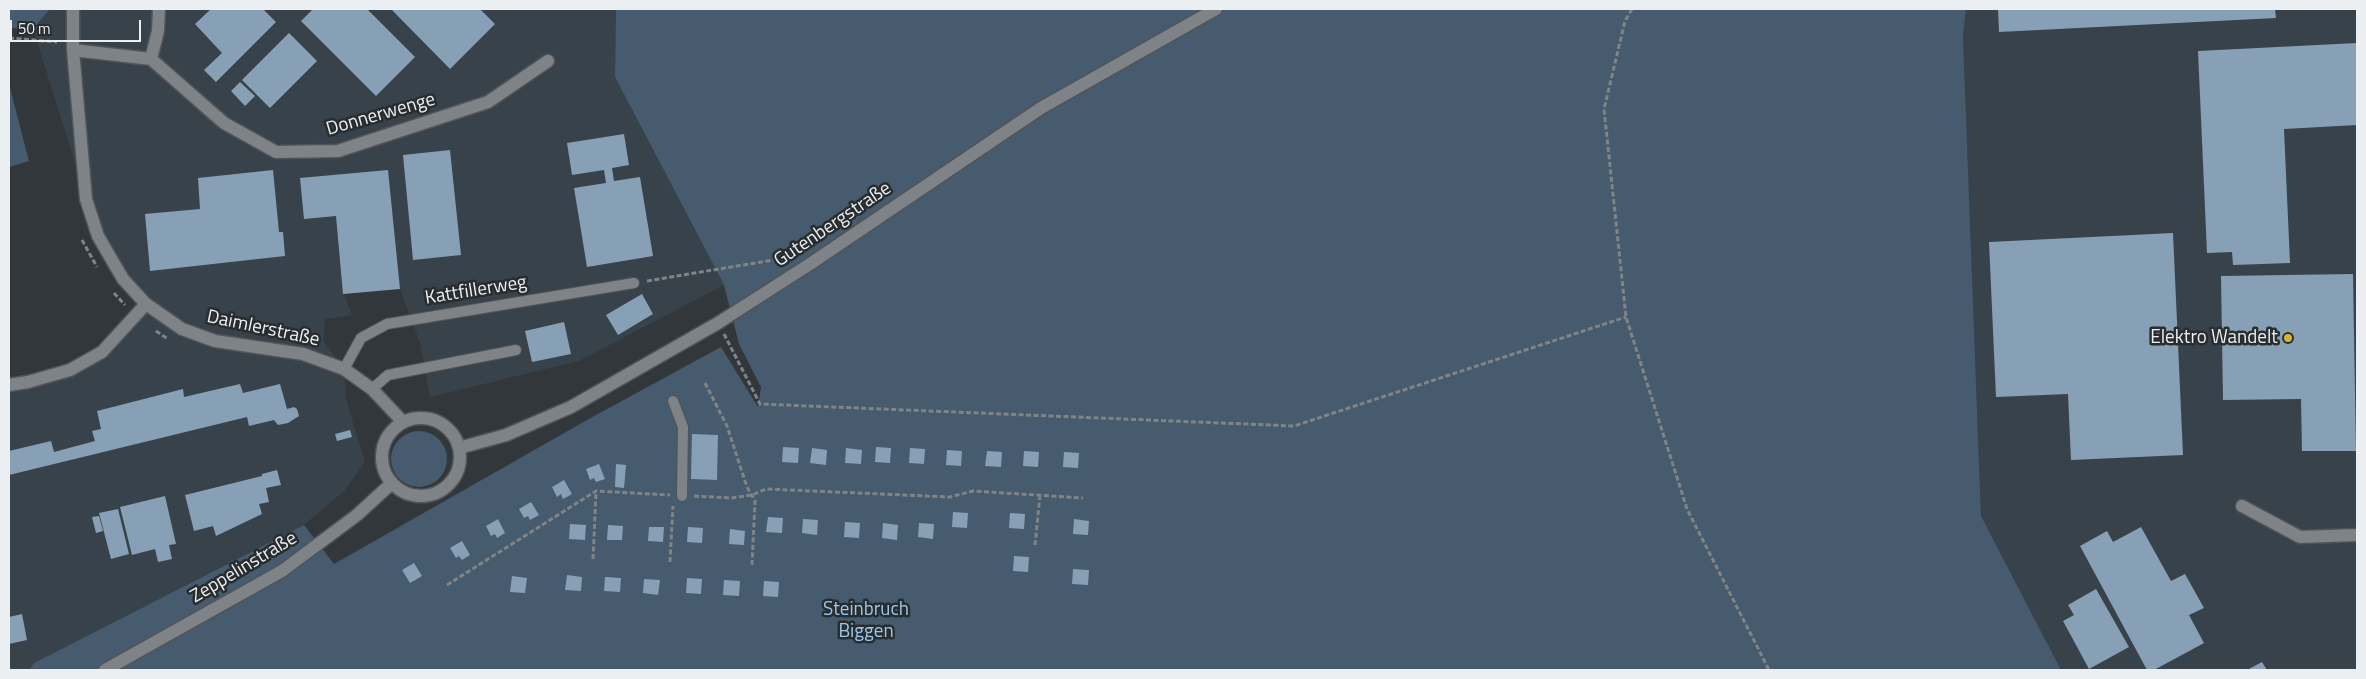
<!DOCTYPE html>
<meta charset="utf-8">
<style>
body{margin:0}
#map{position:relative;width:2366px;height:679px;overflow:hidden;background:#32373b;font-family:"Titillium Web",sans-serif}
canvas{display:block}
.frame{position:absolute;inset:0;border:10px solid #eceff1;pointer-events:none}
.scale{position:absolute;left:10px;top:20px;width:131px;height:22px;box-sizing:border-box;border:2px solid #eceff1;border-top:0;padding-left:6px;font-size:15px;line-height:18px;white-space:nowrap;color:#eceff1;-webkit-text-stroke:4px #282d30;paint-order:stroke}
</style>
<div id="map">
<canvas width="2366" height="679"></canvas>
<div class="frame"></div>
<div class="scale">50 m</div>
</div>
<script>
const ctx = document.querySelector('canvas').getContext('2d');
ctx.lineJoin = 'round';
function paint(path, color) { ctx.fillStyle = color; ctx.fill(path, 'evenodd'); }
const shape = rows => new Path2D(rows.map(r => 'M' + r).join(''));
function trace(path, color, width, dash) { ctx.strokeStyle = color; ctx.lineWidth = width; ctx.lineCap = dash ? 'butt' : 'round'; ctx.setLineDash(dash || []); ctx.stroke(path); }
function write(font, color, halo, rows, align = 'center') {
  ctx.font = font + ' "Titillium Web",sans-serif'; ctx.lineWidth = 5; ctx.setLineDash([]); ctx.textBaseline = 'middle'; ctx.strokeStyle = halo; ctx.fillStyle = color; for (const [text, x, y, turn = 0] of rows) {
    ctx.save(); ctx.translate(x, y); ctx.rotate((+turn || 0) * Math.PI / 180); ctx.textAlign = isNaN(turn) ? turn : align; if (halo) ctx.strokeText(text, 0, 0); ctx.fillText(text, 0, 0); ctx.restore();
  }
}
const built = shape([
 [50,9,616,9,615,77,724,285,579,361,430,397,420,343,400,289,344,294,352,315,325,319,323,340,344,369,346,399,365,462,345,490,304,525,34,663,29,670,9,670,9,385,28,382,102,351,146,304,98,236,33,29],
 [1966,9,2357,9,2357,670,2061,670,1981,516,1963,36]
]);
const green = shape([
 [9,9,50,9,33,29,9,28],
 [616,9,1966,9,1963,36,1981,516,2061,670,29,670,34,663,304,525,334,564,587,420,721,347,758,407,761,387,739,344,724,285,615,77],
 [9,84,29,161,9,167],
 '391 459a28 28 0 1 1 56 0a28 28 0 1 1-56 0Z'
]);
const building = shape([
 [211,9,263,9,276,22,216,82,204,70,222,53,195,24],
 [313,9,367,9,415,57,376,96,301,21],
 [391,9,480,9,495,24,450,69],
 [1998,9,2275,9,2276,18,1999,32],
 [289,33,317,61,270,108,242,80],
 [2357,43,2357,125,2284,129,2290,263,2233,265,2232,252,2207,253,2198,51],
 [240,82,255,96,245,106,231,91],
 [624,134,629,165,612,168,614,181,640,177,653,256,587,267,574,188,606,183,604,170,572,175,567,143],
 [450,150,461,255,413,260,403,155],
 [273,170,279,232,283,232,285,256,150,271,145,214,200,209,198,178],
 [388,170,400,289,343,294,336,216,304,219,300,178],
 [2173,233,2183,455,2071,460,2068,394,1996,397,1989,242],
 [2353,274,2356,451,2302,451,2301,399,2223,400,2221,276],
 [642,294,653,314,618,335,606,315],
 [564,322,571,354,532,362,525,331],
 [240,384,243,393,280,384,287,409,294,407,297,409,299,416,288,423,278,425,274,420,249,426,247,417,9,475,9,451,51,441,54,452,95,441,92,431,101,429,97,411,183,389,184,397],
 [350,430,352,437,337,441,335,434],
 [692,434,718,435,717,480,691,479],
 [783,447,799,448,798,463,782,462],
 [876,447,891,448,890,463,875,462],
 [812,448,827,450,826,465,810,463],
 [846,448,862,450,861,464,845,463],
 [910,448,925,449,924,464,909,463],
 [947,450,962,451,961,466,946,465],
 [987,451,1002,452,1001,467,985,466],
 [1024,451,1039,452,1038,467,1023,466],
 [1064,452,1079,453,1078,468,1063,467],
 [599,464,605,479,596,482,594,478,590,480,586,469],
 [616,464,626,465,624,488,615,487],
 [277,470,281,485,266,488,269,502,259,504,262,514,216,536,213,526,194,531,185,495,262,476,262,474],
 [564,480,572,494,563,499,561,494,557,497,552,487],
 [165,496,176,544,169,545,172,559,158,562,155,549,132,555,120,507],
 [531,502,539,515,530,520,528,516,524,518,519,509],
 [118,509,129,554,111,559,99,513],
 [953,512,968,513,967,528,952,527],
 [1010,513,1025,514,1024,529,1009,528],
 [99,516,103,531,96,533,92,517],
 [768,517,783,518,782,533,766,532],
 [498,519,505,533,497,538,495,534,491,536,486,526],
 [803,519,818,520,817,535,802,533],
 [1074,519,1089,521,1088,535,1073,534],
 [845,522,860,523,859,538,844,537],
 [883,523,898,525,897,540,882,538],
 [919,523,934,524,933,539,918,537],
 [570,524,586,525,585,540,569,539],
 [608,525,623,526,622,540,607,540],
 [649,527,664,527,663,542,648,541],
 [688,527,703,528,702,543,687,542],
 [2141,527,2171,581,2185,574,2204,608,2189,615,2204,643,2154,670,2147,670,2080,546,2107,531,2113,542],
 [730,529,745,531,744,545,729,544],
 [462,541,470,555,462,560,459,556,456,558,450,548],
 [1014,556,1029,557,1028,572,1013,571],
 [414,563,422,576,410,583,402,570],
 [1073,569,1089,570,1088,585,1072,584],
 [567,575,582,577,581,591,565,590],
 [512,576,527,578,525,593,510,592],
 [605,577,621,578,620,592,604,591],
 [687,578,702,579,701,594,686,593],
 [644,579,660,580,658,595,643,593],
 [724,580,740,581,739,596,723,595],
 [764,581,779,582,778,597,763,596],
 [2096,589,2129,647,2089,669,2063,621,2074,615,2068,605],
 [22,614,27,640,9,644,9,617],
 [2262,662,2267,670,2247,670]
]);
const path = shape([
 [1632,9,1625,21,1604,109,1626,317,1687,509,1769,670],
 [9,38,57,42],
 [82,240,97,267],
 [647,281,791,257],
 [114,293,125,305],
 [156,331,168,339],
 [724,334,760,404,1294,426,1626,317],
 [705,383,727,426,747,487,755,501,752,565],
 [694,496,731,498,752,495,766,489,950,497,973,491,1083,498],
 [1035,545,1040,495],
 [593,559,596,492],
 [670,562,673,506],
 [447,585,596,491,670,495]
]);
const service = shape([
 [344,369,361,338,387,324,634,283],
 [372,389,388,375,516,350],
 [673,401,683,427,682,496]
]);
const minor = shape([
 [73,50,151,59,224,123,276,152,338,151,488,102,548,61],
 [151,59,158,31,159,9],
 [9,385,28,382,70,370,102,352,146,304],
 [2242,506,2300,537,2357,535]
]);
const secondary = shape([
 [73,9,73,50,86,199,98,236,123,279,146,304,182,329,215,341,303,354,344,369,372,389,403,422],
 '382 457a39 39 0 1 1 78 0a39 39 0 1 1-78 0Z',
 [459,448,506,435,571,407,718,323,810,264,1041,108,1216,9],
 [105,670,282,571,357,515,392,483]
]);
const markers = [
 [2288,338,5,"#d4b635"]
];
const streetNames = [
 ["Donnerwenge",381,115,-16],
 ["Gutenbergstraße",833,225,-34],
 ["Kattfillerweg",476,291,-9],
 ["Daimlerstraße",263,329,12],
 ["Zeppelinstraße",244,568,-31]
];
const poiNames = [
 ["Elektro Wandelt",2278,338]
];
const parkNames = [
 ["Steinbruch",866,610],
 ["Biggen",866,632]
];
paint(built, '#38424a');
paint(green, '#465b6d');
paint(building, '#88a0b5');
trace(service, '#515458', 12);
trace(minor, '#515458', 15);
trace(secondary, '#515458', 15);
trace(path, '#808487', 3, [5, 2.5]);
trace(service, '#7e8388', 10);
trace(minor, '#7e8388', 12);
trace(secondary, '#7e8388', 12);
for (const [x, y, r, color] of markers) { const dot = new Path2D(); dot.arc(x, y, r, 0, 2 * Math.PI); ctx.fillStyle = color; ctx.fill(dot); trace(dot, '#282d30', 2); }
write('19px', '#eceff1', '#282d30', streetNames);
write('19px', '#eceff1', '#282d30', poiNames, 'right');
write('19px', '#9cc7ed', '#282d30', parkNames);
</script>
